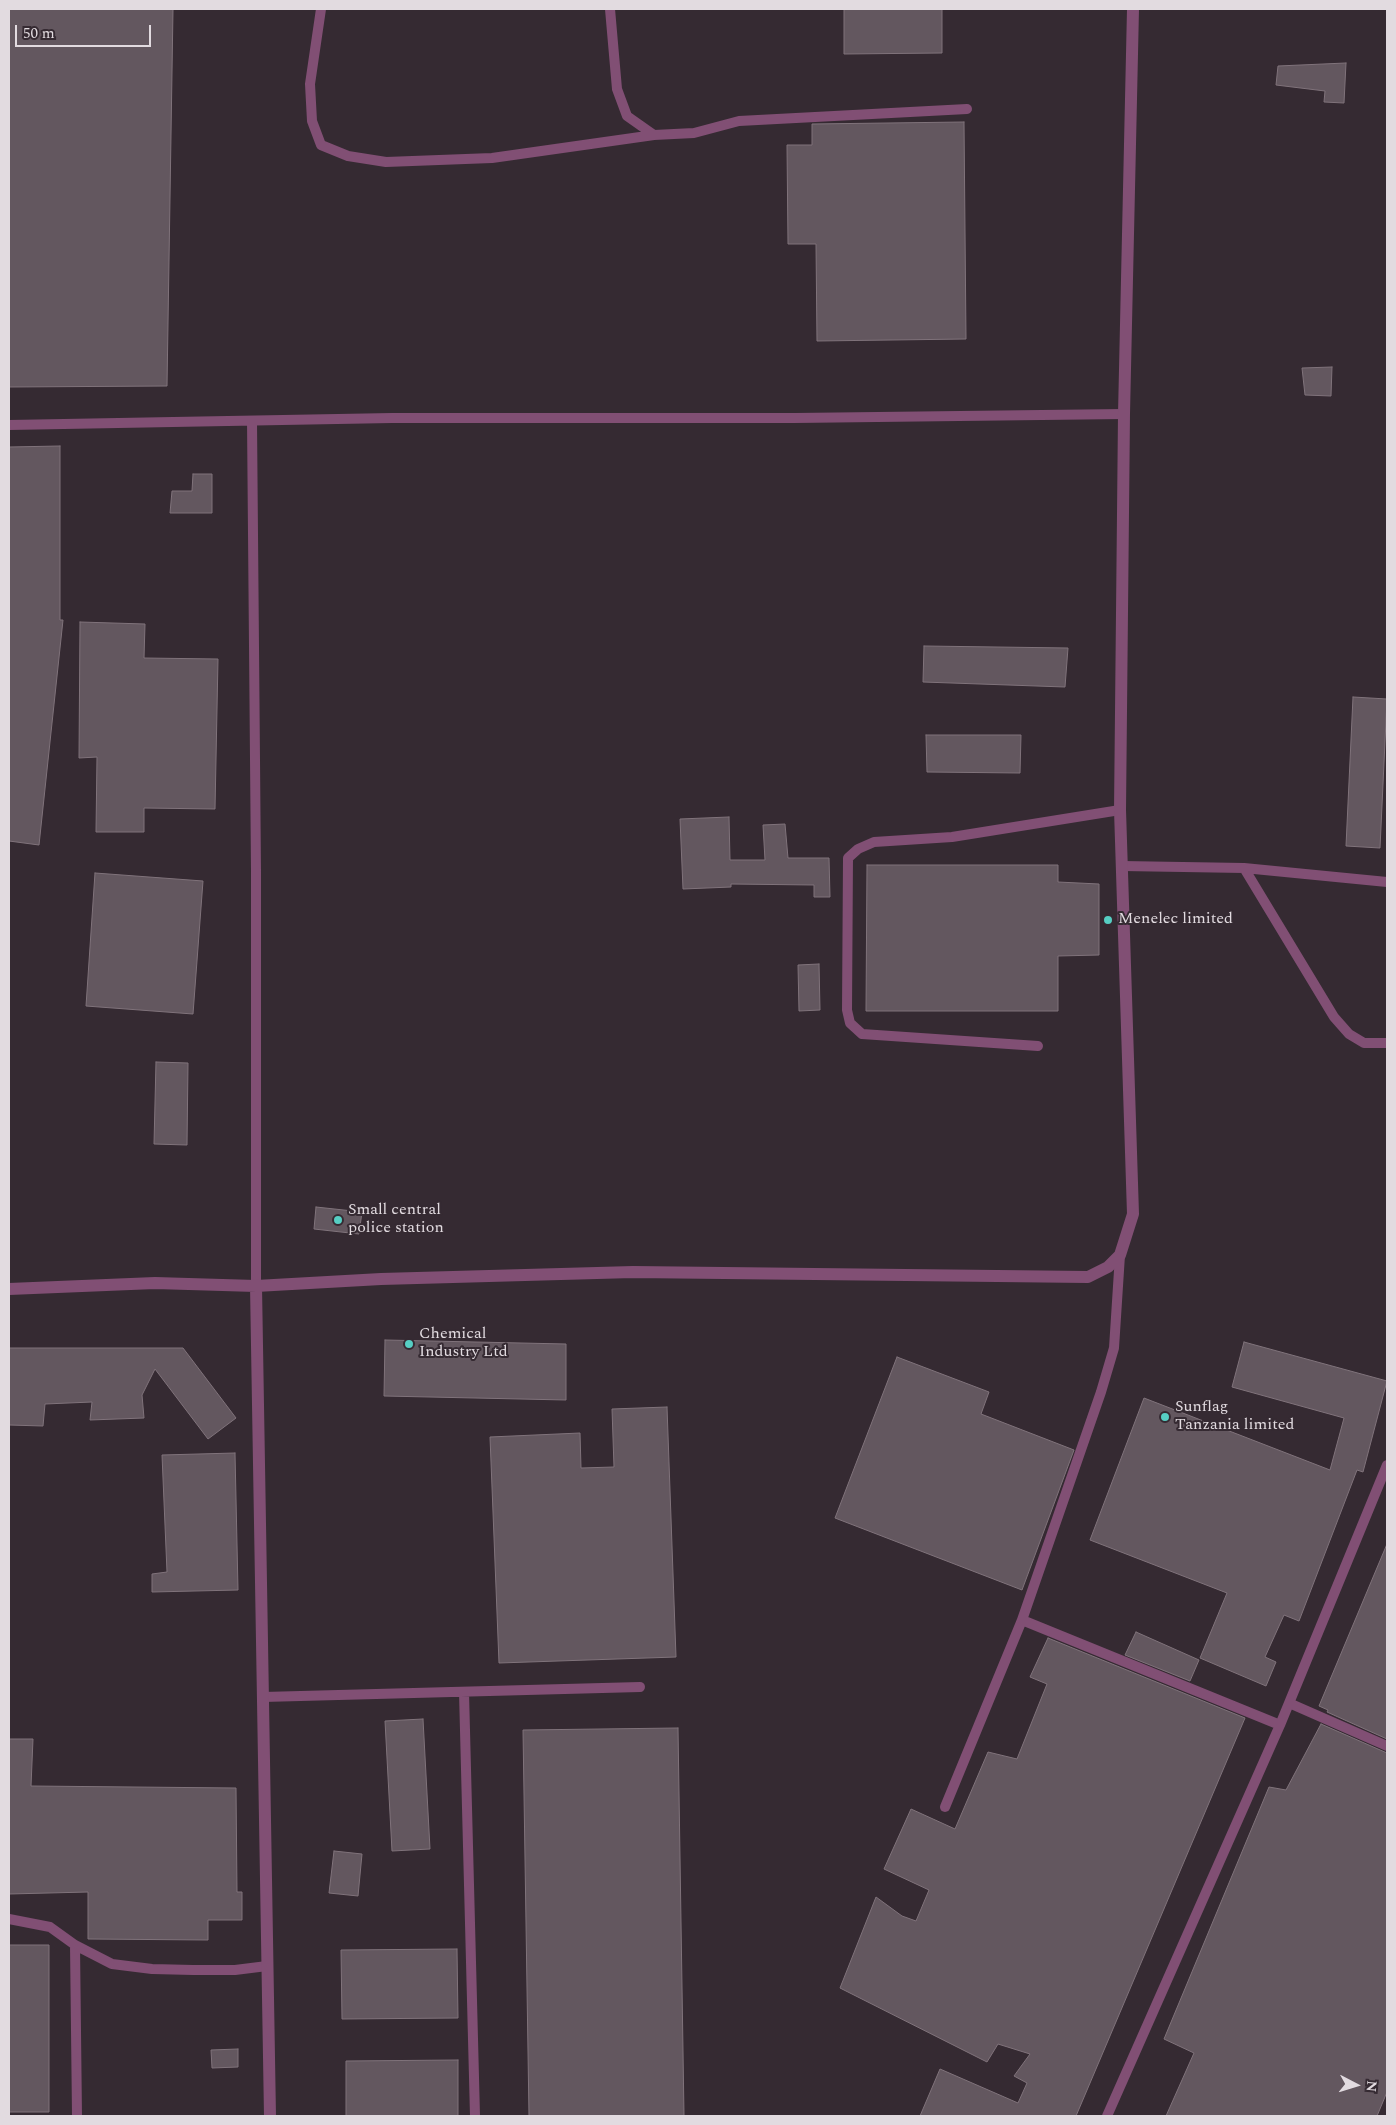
<!DOCTYPE html>
<style>
body{margin:0}
#map{position:relative;width:1396px;height:2125px;overflow:hidden;background:#352a32;font-family:Spectral,serif}
canvas{display:block}
.frame{position:absolute;inset:0;border:10px solid #e2dbe0;pointer-events:none}
.north{position:absolute;left:1331px;top:2060px;width:50px;height:50px;-webkit-text-stroke:4px #352a32;paint-order:stroke;rotate:95deg;font-size:14px;font-weight:700;line-height:20px;text-align:center;color:#e2dbe0}
.north::after{content:'';display:block;margin:auto;width:18px;height:22px;background:#e2dbe0;clip-path:polygon(50% 0,100% 100%,50% 72%,0 100%)}
.scale{position:absolute;left:15px;top:25px;width:136px;height:22px;box-sizing:border-box;border:2px solid #e2dbe0;border-top:0;padding-left:6px;font-size:15px;line-height:18px;white-space:nowrap;color:#e2dbe0;-webkit-text-stroke:4px #352a32;paint-order:stroke}
</style>
<div id="map">
<canvas width="1396" height="2125"></canvas>
<div class="frame"></div>
<div class="north">N</div>
<div class="scale">50 m</div>
</div>
<script>
const ctx = document.querySelector('canvas').getContext('2d');
ctx.lineJoin = 'round';
function paint(path, color) { ctx.fillStyle = color; ctx.fill(path, 'evenodd'); }
const shape = rows => new Path2D(rows.map(r => 'M' + r).join(''));
function trace(path, color, width, dash) { ctx.strokeStyle = color; ctx.lineWidth = width; ctx.lineCap = dash ? 'butt' : 'round'; ctx.setLineDash(dash || []); ctx.stroke(path); }
function write(font, color, halo, rows, align = 'center') {
  ctx.font = font + ' Spectral,serif'; ctx.lineWidth = 4; ctx.setLineDash([]); ctx.textBaseline = 'middle'; ctx.strokeStyle = halo; ctx.fillStyle = color; for (const [text, x, y, turn = 0] of rows) {
    ctx.save(); ctx.translate(x, y); ctx.rotate((+turn || 0) * Math.PI / 180); ctx.textAlign = isNaN(turn) ? turn : align; if (halo) ctx.strokeText(text, 0, 0); ctx.fillText(text, 0, 0); ctx.restore();
  }
}
const building = shape([
 [9,9,173,9,167,386,9,387,9,9],
 [844,9,942,9,942,53,844,54,844,9],
 [1346,63,1344,103,1324,102,1325,91,1276,85,1278,66,1346,63],
 [964,122,966,339,817,341,816,244,788,244,787,145,812,145,812,124,964,122],
 [1332,367,1331,396,1305,395,1302,368,1332,367],
 [60,446,60,620,63,620,39,845,9,841,9,447,60,446],
 [193,474,212,474,212,513,170,513,172,491,192,491,193,474],
 [80,622,145,624,144,658,218,659,215,809,144,808,144,832,96,832,97,757,79,758,80,622],
 [924,646,1068,648,1065,687,923,682,924,646],
 [1353,697,1387,699,1380,848,1346,846,1353,697],
 [926,735,1021,735,1020,773,927,772,926,735],
 [729,817,730,860,765,860,763,825,785,824,788,858,829,858,830,897,814,897,814,885,731,884,731,887,683,889,680,819,729,817],
 [867,865,1058,865,1058,882,1099,884,1099,955,1058,956,1058,1011,866,1011,867,865],
 [95,873,203,881,193,1014,86,1006,95,873],
 [819,964,820,1010,799,1011,798,965,819,964],
 [156,1062,188,1063,187,1145,154,1144,156,1062],
 [316,1207,362,1212,359,1234,314,1229,316,1207],
 [385,1340,566,1344,566,1400,384,1396,385,1340],
 [1244,1342,1387,1381,1363,1472,1357,1470,1299,1621,1284,1615,1265,1657,1276,1662,1266,1686,1200,1658,1227,1593,1090,1540,1144,1398,1330,1470,1344,1418,1232,1387,1244,1342],
 [9,1348,183,1348,236,1418,208,1439,155,1369,142,1395,144,1418,90,1420,92,1402,45,1404,43,1426,9,1425,9,1348],
 [897,1357,989,1392,981,1414,1074,1450,1022,1590,835,1518,897,1357],
 [667,1407,676,1657,499,1663,490,1437,580,1433,581,1468,614,1467,612,1409,667,1407],
 [235,1453,238,1590,152,1592,152,1574,167,1572,162,1455,235,1453],
 [1387,1544,1387,1739,1327,1712,1328,1710,1319,1706,1387,1544],
 [1136,1632,1199,1660,1190,1681,1125,1655,1136,1632],
 [1048,1638,1245,1718,1076,2116,920,2116,940,2069,1018,2103,1027,2083,1014,2076,1030,2054,998,2044,987,2062,840,1988,876,1897,902,1916,916,1921,929,1890,884,1869,911,1809,955,1829,988,1752,1017,1759,1047,1684,1030,1677,1048,1638],
 [423,1719,430,1849,392,1851,385,1721,423,1719],
 [1321,1724,1387,1753,1387,2092,1377,2116,1166,2116,1194,2053,1164,2039,1269,1787,1286,1790,1321,1724],
 [678,1728,684,2116,529,2116,523,1730,678,1728],
 [9,1739,33,1739,31,1786,236,1788,237,1892,242,1892,242,1920,208,1920,208,1940,88,1939,88,1892,9,1894,9,1739],
 [334,1851,362,1854,358,1896,329,1893,334,1851],
 [9,1945,49,1945,49,2112,9,2112,9,1945],
 [457,1949,458,2018,342,2019,341,1950,457,1949],
 [238,2049,238,2067,212,2068,211,2050,238,2049],
 [458,2060,458,2116,346,2116,346,2061,458,2060]
]);
const service = shape([
 [321,9,310,84,312,121,321,145,348,156,386,162,492,158,654,135],
 [610,9,617,89,627,116,654,135,694,133,739,121,967,109],
 [252,421,256,872,256,1286],
 [9,425,392,418,795,418,1124,414],
 [1122,866,1244,868,1387,882],
 [1244,868,1334,1017,1349,1034,1364,1043,1387,1043],
 [1038,1046,862,1034,850,1023,847,1010,848,858,858,849,874,842,952,837,1120,810],
 [1022,1620,1280,1725],
 [464,1692,475,2116],
 [263,1697,640,1687],
 [1289,1703,1387,1746],
 [945,1807,1022,1620,1101,1392,1114,1348,1120,1255],
 [9,1919,50,1927,75,1945,112,1964,152,1969,193,1970,235,1970,267,1966],
 [75,1945,77,2116],
 [1107,2116,1280,1725,1387,1465]
]);
const minor = shape([
 [256,1286,270,2116],
 [9,1289,155,1283,256,1286,381,1279,633,1272,1088,1277,1108,1267,1120,1255,1133,1214,1120,810,1124,414,1133,9]
]);
const markers = [
 [1108,920,5,"#56cec3"],
 [338,1220,5,"#56cec3"],
 [409,1344,5,"#56cec3"],
 [1165,1417,5,"#56cec3"]
];
const poiNames = [
 ["Menelec limited",1118,920],
 ["Small central",348,1211],
 ["police station",348,1229],
 ["Chemical",419,1335],
 ["Industry Ltd",419,1353],
 ["Sunflag",1175,1408],
 ["Tanzania limited",1175,1426]
];
paint(building, '#63575f');
trace(building, '#80737b', 1);
trace(service, '#814f74', 10);
trace(minor, '#814f74', 12);
for (const [x, y, r, color] of markers) { const dot = new Path2D(); dot.arc(x, y, r, 0, 2 * Math.PI); ctx.fillStyle = color; ctx.fill(dot); trace(dot, '#352a32', 2); }
write('16px', '#e2dbe0', '#352a32', poiNames, 'left');
</script>
